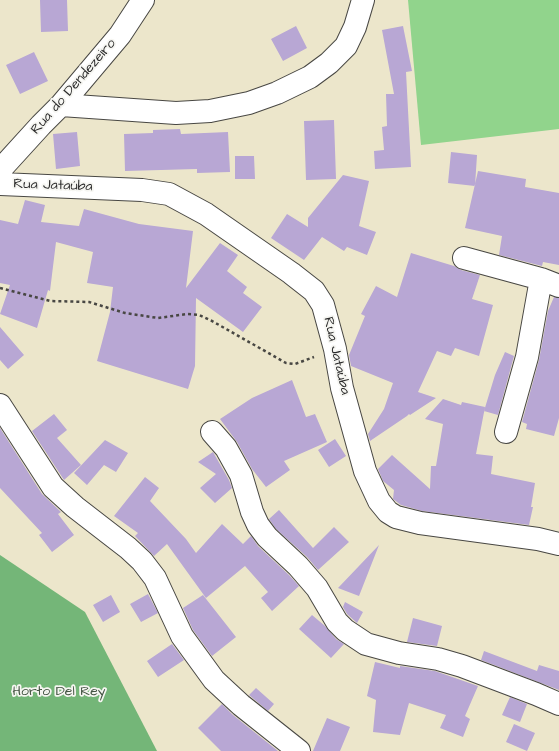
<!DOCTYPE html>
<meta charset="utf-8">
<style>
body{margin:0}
canvas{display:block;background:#ece6cb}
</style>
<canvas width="559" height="751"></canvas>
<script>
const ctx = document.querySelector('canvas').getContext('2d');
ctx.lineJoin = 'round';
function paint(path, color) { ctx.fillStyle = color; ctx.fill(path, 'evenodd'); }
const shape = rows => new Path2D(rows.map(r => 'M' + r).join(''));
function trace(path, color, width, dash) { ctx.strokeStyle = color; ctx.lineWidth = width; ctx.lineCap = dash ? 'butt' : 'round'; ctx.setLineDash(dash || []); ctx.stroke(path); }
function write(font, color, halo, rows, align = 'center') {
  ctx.font = font + ' "Architects Daughter",sans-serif'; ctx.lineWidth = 3.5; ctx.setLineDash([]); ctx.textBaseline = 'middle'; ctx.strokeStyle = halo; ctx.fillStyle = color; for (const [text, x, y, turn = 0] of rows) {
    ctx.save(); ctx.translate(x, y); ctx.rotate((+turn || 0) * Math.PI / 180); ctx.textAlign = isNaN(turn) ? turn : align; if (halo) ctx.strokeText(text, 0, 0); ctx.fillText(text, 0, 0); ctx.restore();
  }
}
const green = shape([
 [408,0,559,0,559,129,421,145]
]);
const forest = shape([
 [0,555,85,612,157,751,0,751]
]);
const building = shape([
 [40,0,67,0,68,31,41,32],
 [296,26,307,48,283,61,271,39],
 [403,26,412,71,406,72,411,167,375,169,374,151,384,150,382,127,387,126,386,94,394,94,382,30],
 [34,52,48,81,20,94,6,65],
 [334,120,336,179,306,180,304,121],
 [180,129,181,134,228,132,230,172,197,173,197,169,125,171,124,134,153,133,153,130],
 [77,132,80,166,56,169,53,134],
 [451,152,477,155,475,186,448,183],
 [235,156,254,156,255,179,235,179],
 [478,171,526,179,525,187,559,193,559,265,543,262,542,266,499,255,502,236,465,228],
 [343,175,369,181,359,226,376,232,367,255,347,247,344,251,322,237,304,260,271,238,287,214,308,227,308,218],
 [25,200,45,205,41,222,79,226,84,209,139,224,193,231,186,288,220,243,238,255,227,271,247,287,243,293,262,307,243,332,196,298,195,366,188,389,97,361,110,312,113,287,87,283,93,252,56,242,50,291,48,290,37,328,0,314,10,285,0,283,0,220,18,224],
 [411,253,454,266,461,270,480,275,472,299,493,305,479,356,455,348,451,356,437,351,418,392,436,398,410,415,409,414,407,416,370,441,368,434,384,409,393,383,351,366,349,355,365,316,361,314,376,286,397,297],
 [554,297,559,298,559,418,554,436,526,429,527,424,522,422,539,360,548,311],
 [0,327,24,355,8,369,0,360],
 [505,352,514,356,498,415,484,411,495,375],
 [292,380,306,417,315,414,327,442,284,461,290,470,266,487,252,469,237,442,220,419,252,398],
 [443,399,461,405,462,402,485,407,476,454,493,456,491,474,535,483,531,507,533,507,529,525,422,511,401,505,393,499,394,490,383,481,378,469,392,455,430,489,431,466,436,466,443,424,425,419],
 [54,414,67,430,57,438,81,465,64,480,32,431],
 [0,428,42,494,61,512,58,514,74,535,52,552,39,535,42,533,0,488],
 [335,439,346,456,329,467,318,450],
 [105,440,128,453,116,472,104,465,87,485,74,473],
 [213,452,229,480,232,488,215,503,200,488,216,474,198,462],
 [145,477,159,488,150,501,186,539,196,553,222,524,243,544,251,536,258,546,289,575,299,586,272,611,261,598,268,592,245,566,206,598,167,544,154,556,135,536,138,533,114,516],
 [279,510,313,548,334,527,349,542,318,570,307,557,276,529,269,519],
 [379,545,359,596,338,588],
 [148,594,158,613,141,622,130,604],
 [111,595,120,612,103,622,93,605],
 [203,595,236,637,212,656,193,630,183,608],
 [345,602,363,612,357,623,347,614,343,607],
 [312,615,325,626,336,639,344,644,331,658,299,629],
 [413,618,442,626,437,646,407,642],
 [172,644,184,660,158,677,147,661],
 [484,651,537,671,539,665,559,671,559,690,481,660],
 [375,662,400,668,400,666,435,671,478,686,465,716,470,719,463,737,440,728,446,715,409,703,400,735,373,732,376,700,367,696],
 [256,688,274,704,268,711,249,695],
 [510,697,527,704,520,722,502,715],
 [222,704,233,715,278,751,221,751,198,728],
 [327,718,350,727,340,751,313,751],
 [514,724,535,733,527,751,506,742]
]);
const path = shape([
 [0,288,50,301,89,302,125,313,158,318,187,314,199,315,212,321,286,363,295,364,314,357]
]);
const minor = shape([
 [61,105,176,113,210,111,249,103,277,93,310,77,329,63,346,46,355,27,363,0],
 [0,170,41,125,61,105,120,35,143,0],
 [0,184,142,190,169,194,206,214,291,273,314,291,323,305,335,349,342,388,365,471,379,501,388,512,396,517,420,523,538,539,559,544],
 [464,258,541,279,559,286],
 [0,405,53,487,75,507,128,548,142,561,155,578,182,636,214,680,241,705,299,751],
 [212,432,226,448,241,475,252,512,258,525,267,537,298,566,317,588,337,622,345,630,366,644,399,653,438,659,462,666,536,694,559,704],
 [506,432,527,357,541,279]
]);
const streetNames = [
 ["Rua do Dendezeiro",74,87,-49],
 ["Rua Jataúba",53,186,2],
 ["Rua Jataúba",336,356,77]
];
const parkNames = [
 ["Horto Del Rey",59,692]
];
paint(green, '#91d48c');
paint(forest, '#74b678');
paint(building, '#b8a7d4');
trace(minor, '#484743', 24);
trace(path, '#484743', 2.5, [3, 3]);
trace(minor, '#fff', 22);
write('14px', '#2b2b2b', '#f6f6f2', streetNames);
write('14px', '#445543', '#f6f6f2', parkNames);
</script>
